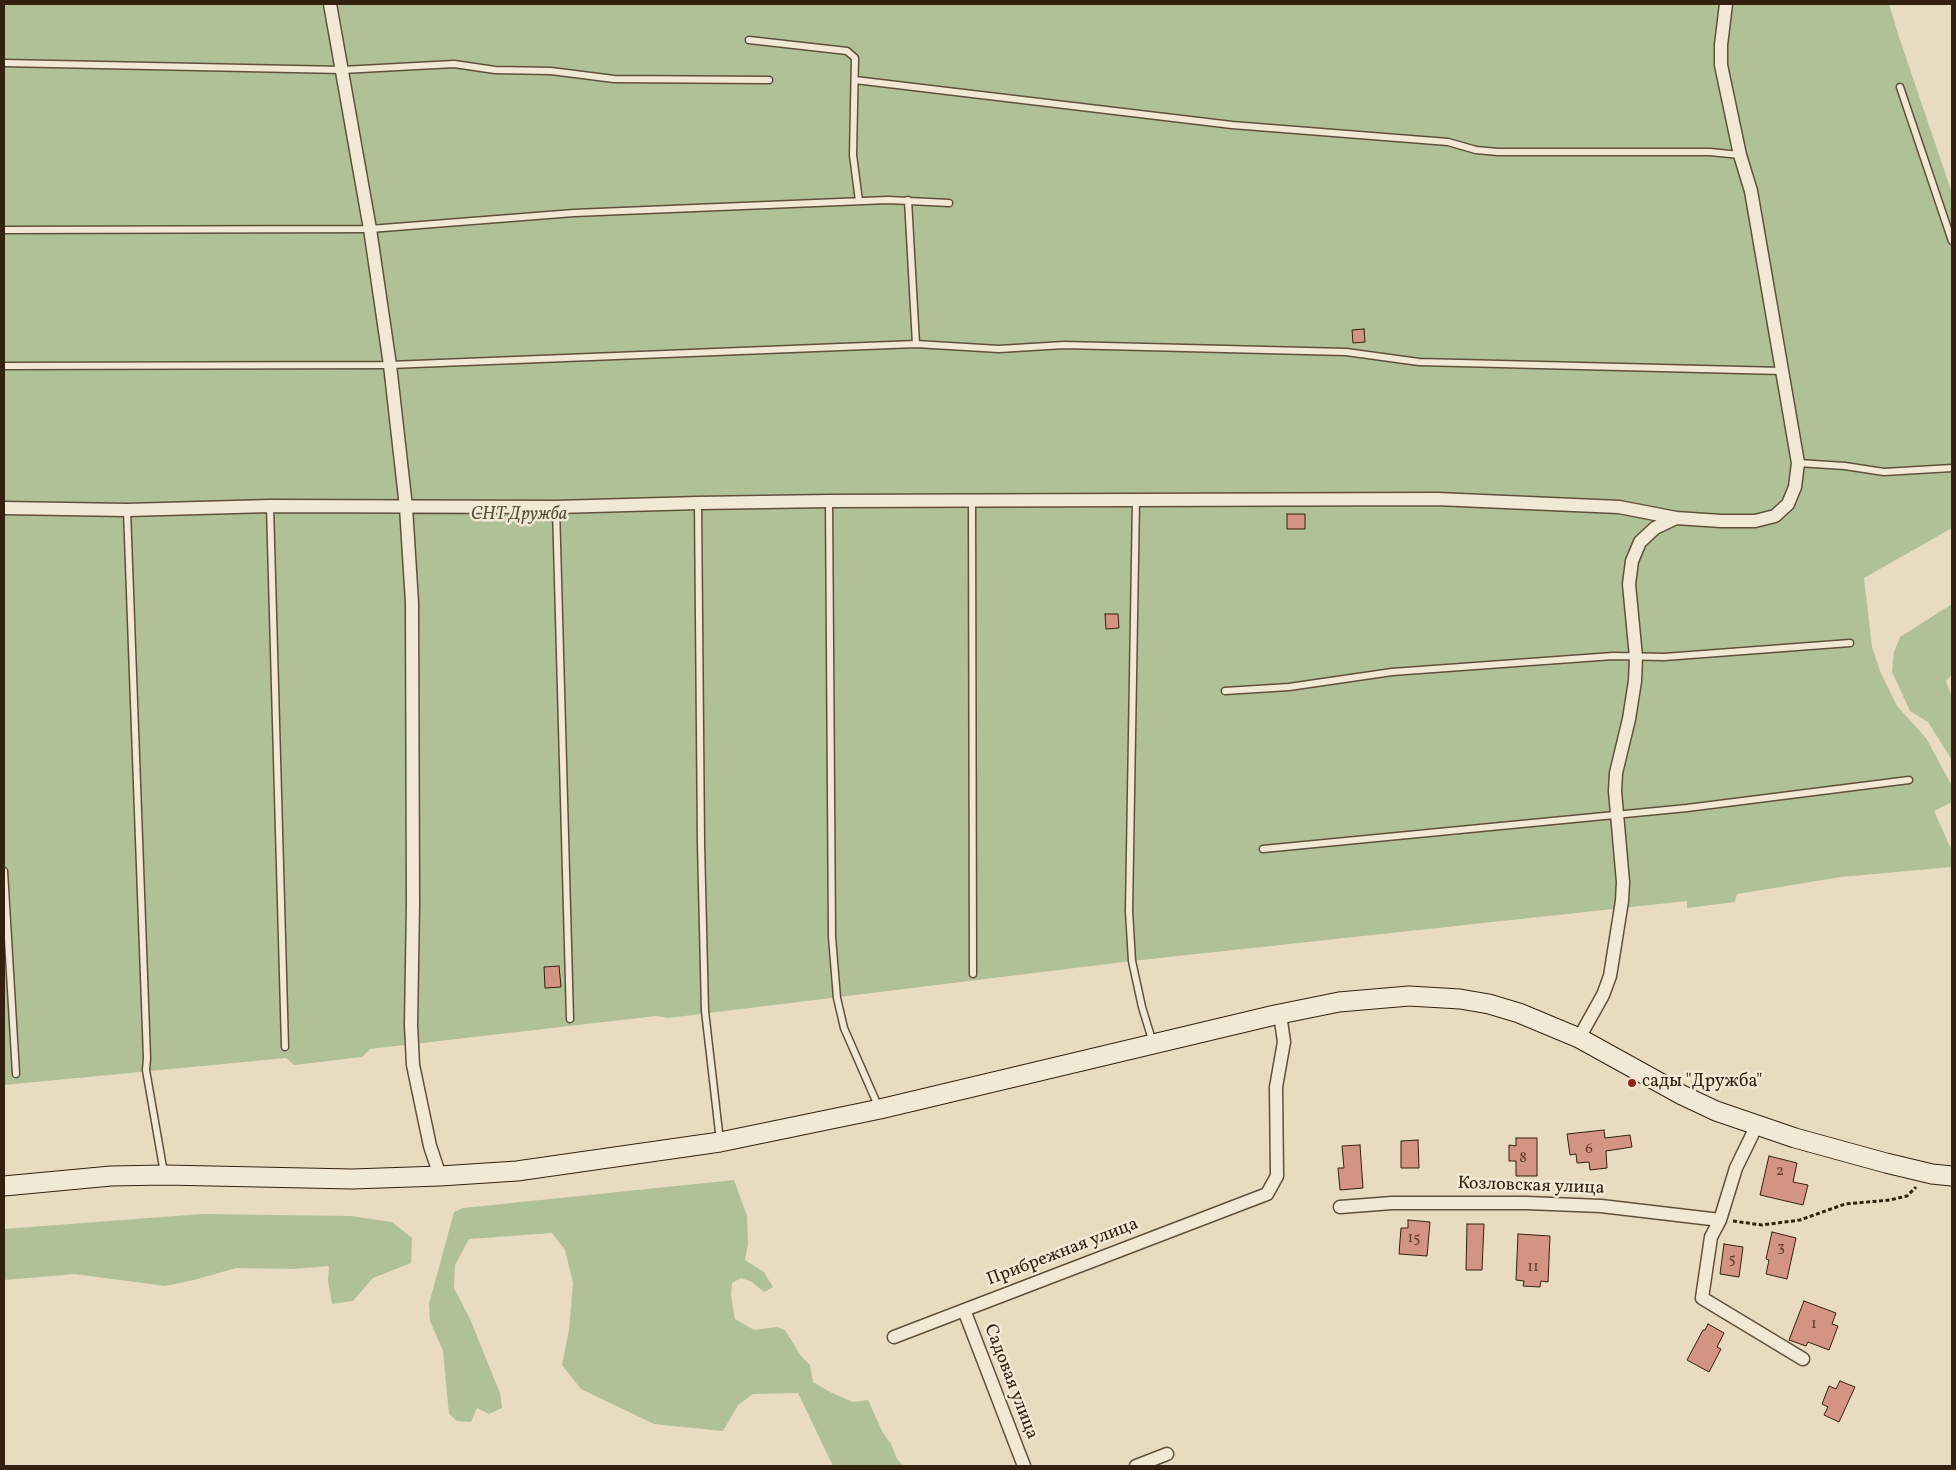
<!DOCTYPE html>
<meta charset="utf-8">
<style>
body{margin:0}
#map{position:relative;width:1956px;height:1470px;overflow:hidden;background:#e9dbc0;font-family:Vollkorn,serif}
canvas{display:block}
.frame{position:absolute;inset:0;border:5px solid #34200f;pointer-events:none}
</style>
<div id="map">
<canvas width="1956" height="1470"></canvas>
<div class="frame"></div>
</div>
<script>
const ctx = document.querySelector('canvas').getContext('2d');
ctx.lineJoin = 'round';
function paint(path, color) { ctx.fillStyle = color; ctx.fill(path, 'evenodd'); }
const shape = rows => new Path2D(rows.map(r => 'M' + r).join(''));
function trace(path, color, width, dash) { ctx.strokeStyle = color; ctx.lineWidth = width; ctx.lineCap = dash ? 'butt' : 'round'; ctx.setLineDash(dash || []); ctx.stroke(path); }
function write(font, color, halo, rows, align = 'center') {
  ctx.font = font + ' Vollkorn,serif'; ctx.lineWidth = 5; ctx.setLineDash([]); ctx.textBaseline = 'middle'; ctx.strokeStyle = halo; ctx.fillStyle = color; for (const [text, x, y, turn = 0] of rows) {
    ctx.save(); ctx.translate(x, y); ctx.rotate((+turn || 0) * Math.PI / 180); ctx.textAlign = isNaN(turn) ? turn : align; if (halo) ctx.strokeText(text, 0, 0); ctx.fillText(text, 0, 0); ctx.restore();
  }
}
const green = shape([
 [4,4,1889,4,1898,34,1952,193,1952,528,1864,578,1872,647,1880,671,1897,706,1926,738,1952,786,1952,802,1934,811,1952,851,1952,867,1841,877,1737,894,1735,902,1687,908,1687,901,1132,961,668,1018,656,1016,370,1049,362,1057,294,1065,286,1058,4,1085],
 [1952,604,1952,674,1946,681,1952,698,1952,760,1928,722,1910,711,1892,672,1894,652,1900,637],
 [734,1180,747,1216,748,1244,745,1260,764,1272,773,1287,764,1292,752,1282,741,1278,732,1283,731,1295,735,1319,754,1330,777,1327,785,1330,801,1356,810,1365,813,1382,830,1392,853,1402,868,1400,883,1433,891,1444,897,1459,903,1466,833,1466,798,1393,753,1394,738,1405,723,1431,654,1424,581,1389,562,1365,569,1330,573,1283,565,1250,552,1233,469,1239,455,1265,454,1288,470,1319,500,1393,502,1408,489,1414,477,1408,471,1422,457,1421,449,1414,443,1351,430,1321,429,1304,454,1212,463,1208],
 [202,1214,351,1216,392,1222,412,1238,411,1263,373,1278,353,1301,332,1304,328,1280,329,1266,293,1269,236,1268,194,1280,165,1286,75,1274,4,1280,4,1229]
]);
const building = shape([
 [1364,329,1365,342,1353,343,1352,330,1364,329],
 [1287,514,1305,514,1305,529,1287,529,1287,514],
 [1105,614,1118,614,1119,628,1106,629,1105,614],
 [559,966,561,987,545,988,544,967,559,966],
 [1604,1130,1605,1138,1630,1135,1632,1147,1606,1151,1607,1168,1590,1170,1589,1162,1577,1163,1576,1154,1570,1155,1567,1134,1604,1130],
 [1516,1138,1537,1138,1537,1176,1516,1176,1516,1161,1509,1161,1509,1145,1516,1146,1516,1138],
 [1418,1140,1419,1168,1401,1168,1401,1141,1418,1140],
 [1360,1145,1363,1188,1340,1190,1338,1168,1344,1168,1342,1146,1360,1145],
 [1769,1156,1797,1163,1793,1182,1808,1185,1803,1205,1760,1195,1769,1156],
 [1408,1220,1430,1222,1427,1256,1399,1254,1401,1228,1408,1228,1408,1220],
 [1467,1224,1484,1224,1482,1270,1466,1270,1467,1224],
 [1772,1232,1796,1238,1787,1279,1766,1274,1769,1260,1766,1259,1772,1232],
 [1518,1234,1550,1236,1548,1282,1541,1281,1540,1287,1523,1286,1524,1281,1516,1280,1518,1234],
 [1724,1244,1743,1247,1739,1277,1720,1274,1724,1244],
 [1804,1301,1836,1313,1832,1324,1838,1326,1829,1350,1808,1342,1806,1346,1789,1340,1804,1301],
 [1708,1324,1724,1333,1717,1347,1721,1349,1709,1372,1687,1360,1703,1330,1705,1330,1708,1324],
 [1840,1381,1855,1387,1839,1422,1824,1415,1828,1407,1822,1404,1829,1386,1836,1389,1840,1381]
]);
const path = shape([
 [1733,1221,1762,1225,1800,1220,1845,1204,1890,1200,1907,1196,1916,1187]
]);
const service = shape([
 [749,40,847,51,855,58,853,155,859,201],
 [4,63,342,70,454,64,495,70,551,71,614,79,769,80],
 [855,80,1232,125,1448,142,1476,150,1498,152,1710,152,1740,155],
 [1900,87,1952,241],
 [908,200,916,344],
 [4,230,370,229,574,213,888,200,949,203],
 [4,366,390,365,916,344,999,349,1064,345,1346,352,1419,362,1782,371],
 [1798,463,1845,466,1884,472,1952,468],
 [1136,500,1129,911,1132,961,1142,1007,1153,1043],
 [829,501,832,937,837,998,844,1028,879,1108],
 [972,501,973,974],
 [698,503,701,844,705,1011,720,1141],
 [270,506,285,1047],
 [556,507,570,1019],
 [127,510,147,1058,146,1070,164,1173],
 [1225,691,1289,687,1392,672,1613,656,1664,657,1850,643],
 [1263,849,1687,808,1909,780],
 [4,871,16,1074]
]);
const minor = shape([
 [330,4,370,229,390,365,406,507,412,603,413,904,411,1025,413,1065,430,1146,440,1176],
 [4,508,127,510,270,506,556,507,698,503,829,501,1437,499,1619,507,1676,518],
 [1579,1038,1603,995,1610,976,1622,901,1623,882,1615,791,1616,773,1629,719,1635,681,1636,657,1629,584,1632,561,1640,542,1655,528,1676,518,1721,521,1755,521,1775,516,1788,504,1795,487,1798,463,1751,191,1740,155,1721,65,1721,45,1726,4],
 [1757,1125,1736,1168,1720,1220,1711,1237,1702,1298,1803,1359],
 [1340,1207,1392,1203,1527,1203,1601,1206,1720,1220],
 [964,1310,1024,1466],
 [894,1337,1267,1194,1277,1176,1276,1087,1284,1042,1280,1014],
 [1136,1466,1167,1454]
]);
const secondary = shape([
 [4,1186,111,1176,165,1175,352,1179,440,1176,517,1171,720,1142,880,1109,1275,1015,1339,1002,1409,996,1460,999,1489,1004,1519,1013,1579,1038,1682,1095,1716,1111,1795,1138,1886,1163,1932,1174,1952,1176]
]);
const markers = [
 [1632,1083,5,"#8f2418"]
];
const numberNames = [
 ["6",1589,1150],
 ["8",1523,1159],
 ["2",1780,1172],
 ["15",1414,1239],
 ["3",1781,1248],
 ["5",1732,1260],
 ["11",1533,1268],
 ["1",1814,1325]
];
const parkNames = [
 ["СНТ Дружба",519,516]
];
const poiNames = [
 ["сады \"Дружба\"",1642,1083]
];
const streetNames = [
 ["Козловская улица",1531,1187,2],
 ["Прибрежная улица",1063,1253,-21],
 ["Садовая улица",1010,1382,69]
];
paint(green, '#b0c197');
paint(building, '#d39484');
trace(building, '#34200f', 1);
trace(service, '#614f3b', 9);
trace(minor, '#614f3b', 15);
trace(secondary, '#34200f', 21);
trace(path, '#34200f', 3, [4, 2.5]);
trace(service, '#f1e8d6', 6);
trace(minor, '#f1e8d6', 12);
trace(secondary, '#f1e8d6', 19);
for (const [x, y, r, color] of markers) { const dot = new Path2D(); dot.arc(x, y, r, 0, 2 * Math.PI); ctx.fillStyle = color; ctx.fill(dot); trace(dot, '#f1e8d6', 2); }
write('15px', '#5c3d2c', null, numberNames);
write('italic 18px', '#595038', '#f1e8d6', parkNames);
write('18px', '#34200f', '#f1e8d6', poiNames, 'left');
write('18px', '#34200f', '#f1e8d6', streetNames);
</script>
